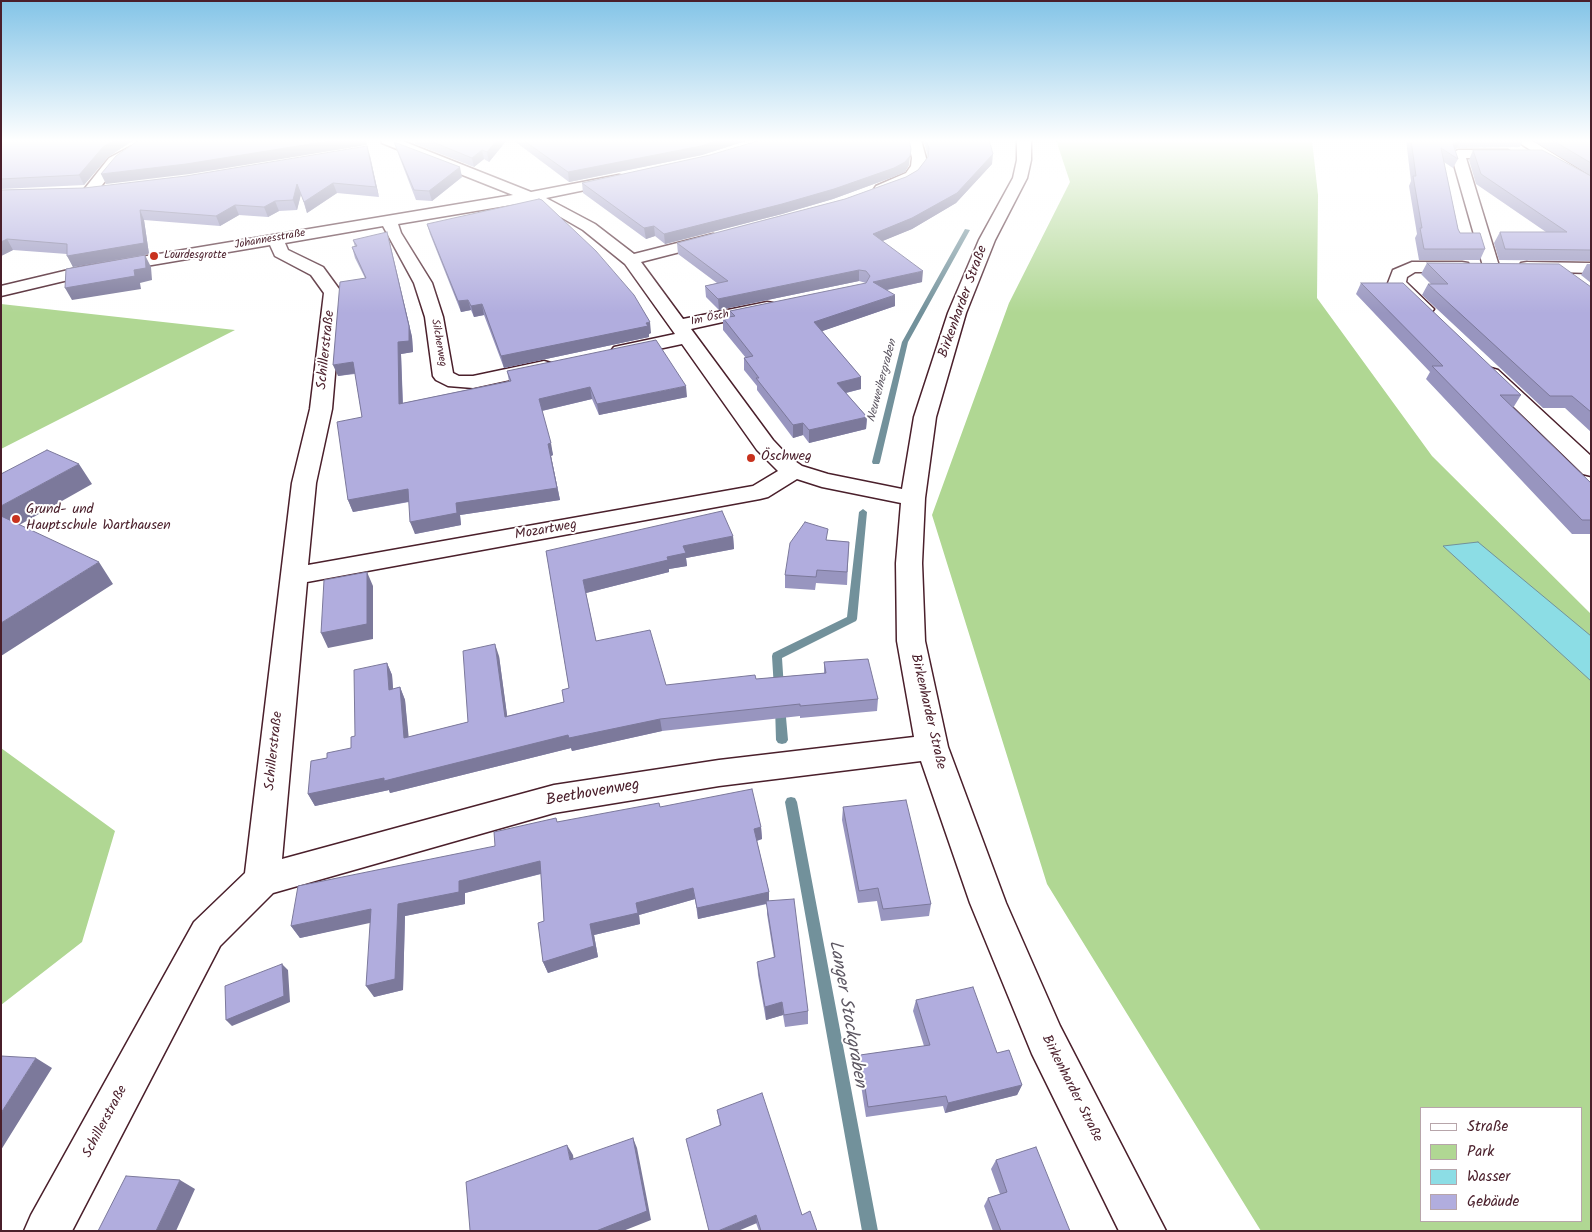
<!DOCTYPE html>
<meta charset="utf-8">
<style>
body{margin:0}
#map{position:relative;width:1592px;height:1232px;overflow:hidden;background:#fff;font-family:Kalam,sans-serif}
canvas{display:block}
.frame{position:absolute;inset:0;border:2px solid #4a1f2b;pointer-events:none}
.legend{position:absolute;left:1420px;top:1107px;width:162px;height:115px;box-sizing:border-box;background:#fff;border:1px solid #b7a5aa;margin:0;padding:6px 9px;list-style:none;font-size:15px;color:#4a1f2b}
.legend li{display:flex;align-items:center;gap:10px;height:25px}
.legend b{width:25px;border:1px solid #b7a5aa}
</style>
<div id="map">
<canvas width="1592" height="1232"></canvas>
<div class="frame"></div>
<ul class="legend">
<li><b style="height:6px;background:#fff"></b>Straße</li>
<li><b style="height:14px;background:#b0d793"></b>Park</li>
<li><b style="height:14px;background:#8cdde5"></b>Wasser</li>
<li><b style="height:14px;background:#b1adde"></b>Gebäude</li>
</ul>
</div>
<script>
const ctx = document.querySelector('canvas').getContext('2d');
ctx.lineJoin = 'round';
function paint(path, color) { ctx.fillStyle = color; ctx.fill(path, 'evenodd'); }
const shape = rows => new Path2D(rows.map(r => 'M' + r).join(''));
function trace(path, color, width, dash) { ctx.strokeStyle = color; ctx.lineWidth = width; ctx.lineCap = dash ? 'butt' : 'round'; ctx.setLineDash(dash || []); ctx.stroke(path); }
function write(font, color, halo, rows, align = 'center') {
  ctx.font = font + ' Kalam,sans-serif'; ctx.lineWidth = 4; ctx.setLineDash([]); ctx.textBaseline = 'middle'; ctx.strokeStyle = halo; ctx.fillStyle = color; for (const [text, x, y, turn = 0] of rows) {
    ctx.save(); ctx.translate(x, y); ctx.rotate((+turn || 0) * Math.PI / 180); ctx.textAlign = isNaN(turn) ? turn : align; if (halo) ctx.strokeText(text, 0, 0); ctx.fillText(text, 0, 0); ctx.restore();
  }
}
const green = shape([
 [1056,140,1312,140,1318,195,1317,298,1432,456,1591,614,1591,1231,1261,1231,1047,884,932,515,1009,303,1070,182],
 [1421,1108,1581,1108,1581,1221,1421,1221],
 [1,304,235,330,1,449],
 [1,748,115,831,82,942,1,1005]
]);
const water = shape([
 [1478,542,1591,636,1591,681,1443,546,1478,542]
]);
const stream = shape([
 [965,229,970,230,908,342,880,462,879,464,873,464,872,462,902,342,965,229],
 [863,509,867,512,857,619,856,621,782,658,784,689,783,692,775,692,774,689,772,656,773,653,847,617,859,512,863,509],
 [780,702,784,703,785,706,788,740,786,743,782,744,778,743,776,740,775,706,776,703,780,702],
 [791,797,795,798,797,802,878,1231,862,1231,785,802,787,798,791,797]
]);
const street = shape([
 [381,140,400,140,531,192,619,175,624,176,626,179,624,182,546,198,595,224,634,254,713,234,719,236,721,239,719,242,641,262,683,319,767,302,773,303,776,307,773,311,691,329,773,440,789,457,802,466,828,474,902,489,914,417,948,313,979,240,1013,178,1017,160,1017,140,1031,140,1031,160,1027,178,995,240,966,313,936,417,925,498,922,563,925,641,948,747,1006,903,1060,1026,1166,1231,1119,1231,1032,1054,970,903,921,761,719,786,554,813,273,893,220,946,72,1231,24,1231,31,1215,194,922,245,873,292,483,310,409,324,293,311,275,275,256,270,245,81,277,1,296,1,286,81,267,513,195,382,143,381,140],
 [529,202,545,208,583,230,625,264,675,334,614,347,611,351,614,355,621,357,682,344,757,450,778,471,753,486,308,565,316,483,332,409,342,293,323,267,288,250,285,243,383,226,414,283,425,317,433,376,436,380,448,386,473,388,551,371,554,367,551,363,544,361,473,376,459,376,453,373,443,317,432,283,401,233,398,224,529,202],
 [797,479,822,487,901,503,896,563,897,641,914,737,719,760,554,785,282,859,307,582,760,499,768,497,797,479],
 [908,140,921,140,926,158,925,166,916,179,886,192,876,192,874,189,876,186,906,173,911,166,912,158,908,140],
 [1515,140,1531,140,1591,177,1591,187,1586,186,1515,140],
 [130,147,135,148,137,151,135,154,119,164,94,195,84,195,82,192,109,158,130,147],
 [1458,150,1508,150,1515,154,1508,158,1466,158,1499,266,1497,270,1485,270,1483,266,1451,154,1458,150],
 [1412,262,1462,262,1468,263,1470,267,1468,271,1462,272,1415,272,1407,277,1406,282,1434,309,1431,313,1425,314,1419,313,1388,283,1393,270,1412,262],
 [1527,262,1591,263,1591,273,1521,271,1519,267,1521,263,1527,262],
 [1491,368,1498,370,1591,456,1591,476,1583,474,1484,378,1481,374,1484,370,1491,368]
]);
const wall = shape([
 [1,140,134,140,108,157,84,185,1,189],
 [413,140,507,140,489,162,484,159,474,167,415,144],
 [513,140,749,140,702,155,569,182],
 [923,140,989,140,992,164,956,203,912,229,882,241,922,282,887,290,895,306,822,331,861,377,861,389,846,393,867,417,866,429,809,443,803,435,793,438,757,390,757,386,744,370,744,358,746,358,723,330,723,318,730,317,730,311,866,283,859,281,719,310,706,297,705,286,717,283,678,254,677,243,845,199,906,177,918,170,928,157],
 [1406,140,1523,140,1520,147,1457,148,1455,150,1458,159,1453,168,1444,162,1458,229,1460,233,1485,249,1480,260,1419,260,1415,238,1417,234,1409,186,1411,181],
 [1532,140,1591,140,1591,261,1499,260,1494,243,1500,232,1546,232,1476,184,1469,160,1473,150,1591,176],
 [394,142,462,177,432,201,416,200,397,151],
 [710,155,909,165,905,172,893,177,833,199,782,214,665,244,655,236,646,239,583,193,582,183],
 [370,156,379,197,337,193,307,213,301,194,297,210,279,211,268,217,239,215,220,226,144,220,149,254,73,267,67,254,13,250,1,256,1,190,84,188],
 [427,224,651,333,649,334,649,337,504,368,484,315,474,317,471,310,461,312,430,234],
 [353,240,390,243,412,337,413,352,401,354,403,403,509,381,507,371,687,397,599,415,592,399,542,411,553,455,551,456,560,500,460,515,461,525,415,534,409,502,353,512,348,500,362,417,355,374,338,376,365,278,355,258,352,247,355,247],
 [1427,263,1591,287,1591,432,1565,408,1543,408,1422,295,1428,284,1431,284,1421,274],
 [1587,264,1591,264,1591,283,1581,275],
 [1361,283,1521,395,1513,408,1591,483,1591,534,1572,534,1426,379,1430,372,1356,294],
 [733,536,734,549,686,558,687,566,669,569,669,572,586,593,596,641,666,685,756,679,824,673,824,662,878,699,877,711,800,718,800,716,662,731,572,751,571,748,390,793,389,790,315,806,308,794,327,758,351,748,387,663,392,675,393,689,400,687,405,700,408,737,468,722,499,656,507,716,564,702,569,688,546,551],
 [827,540,849,542,847,585,816,583,815,590,785,588,785,575],
 [660,807,761,827,762,839,757,841,769,892,769,901,808,1011,808,1024,785,1027,783,1015,766,1020,758,975,757,962,774,958,767,914,767,904,698,919,695,899,639,915,640,924,594,935,598,957,548,973,543,962,544,921,541,874,465,893,465,904,405,916,403,990,374,997,370,922,300,938,291,926,558,822],
 [843,807,931,904,929,916,881,921,877,901,858,903,842,820],
 [916,1000,997,1053,1022,1085,1017,1095,945,1113,943,1106,866,1117,858,1066,860,1055,924,1046,913,1011],
 [717,1110,802,1215,817,1231,759,1231,720,1126],
 [996,1160,1070,1231,993,1231,984,1206,988,1198,1000,1194,991,1169]
]);
const shadedWall = shape([
 [115,140,134,140,108,157,84,185,79,175,103,147],
 [335,140,366,140,367,145,190,174,106,184,101,174],
 [497,140,507,140,489,162,487,152],
 [719,140,749,140,702,155,569,182,568,172],
 [1459,140,1461,140,1457,148,1449,153,1453,144],
 [367,146,370,156,379,197,376,187],
 [911,149,909,165,905,172,893,177,833,199,782,214,665,244,664,234],
 [482,150,484,159,474,167,472,158],
 [993,154,992,164,956,203,912,229,873,245,873,234],
 [460,167,462,177,432,201,429,191],
 [333,183,337,193,307,213,304,202],
 [297,184,301,194,297,210,293,200],
 [275,201,279,211,268,217,264,207],
 [235,205,239,215,220,226,216,216],
 [140,210,144,220,149,254,73,267,67,256],
 [654,226,655,236,646,239,644,228],
 [387,232,412,337,413,352,401,354,403,415,399,404],
 [7,239,13,250,1,256,1,242],
 [145,255,151,267,152,280,140,283,141,289,72,300,65,288,134,270],
 [859,270,859,281,719,310,718,299],
 [923,271,922,282,872,293,873,282],
 [895,295,895,306,814,334,814,322],
 [468,300,471,310,461,312,458,301],
 [482,304,484,315,474,317,471,306],
 [650,322,651,333,649,334,649,337,504,368,501,356],
 [353,362,357,373,338,376,333,365],
 [861,377,861,389,837,395,837,383],
 [686,386,687,397,599,415,597,404],
 [590,387,592,399,541,411,539,399],
 [867,417,866,429,809,443,809,430],
 [803,423,803,435,793,438,793,425],
 [551,443,553,455,551,456,560,500,460,515,461,525,415,534,410,522,456,503,548,444],
 [79,464,92,484,7,532,1,525,1,506],
 [408,489,412,501,353,512,348,500],
 [733,536,734,549,686,558,687,566,669,569,669,572,586,593,583,580,667,557,683,546],
 [99,562,113,584,1,656,1,623],
 [367,572,373,586,373,639,328,648,321,633],
 [495,644,499,656,509,729,505,717],
 [387,663,392,675,394,702,389,690],
 [400,687,405,700,410,750,404,738],
 [660,719,662,731,572,751,571,748,390,793,389,790,315,806,308,794,568,735],
 [761,827,762,839,755,841,754,829],
 [540,861,544,873,465,893,465,904,405,916,403,990,374,997,366,986,398,904,459,881],
 [693,888,695,899,639,915,640,924,594,935,598,957,548,973,543,962,590,924,636,903],
 [769,892,769,903,698,919,697,908],
 [371,909,379,921,300,938,291,926],
 [282,964,288,970,290,1002,232,1026,226,1020],
 [782,1002,783,1015,766,1020,765,1007],
 [36,1058,52,1068,1,1150,1,1113],
 [1022,1085,1017,1095,945,1113,948,1103],
 [633,1138,637,1148,651,1220,623,1231,596,1231],
 [567,1145,573,1155,575,1170,570,1160],
 [180,1180,195,1189,176,1231,156,1231],
 [756,1215,757,1223,738,1231,718,1231]
]);
const building = shape([
 [1,140,115,140,103,147,79,175,1,179,1,140],
 [139,140,335,140,186,164,101,174,116,156,139,140],
 [428,140,497,140,487,152,482,150,472,158,428,140],
 [523,140,719,140,701,146,568,172,523,140],
 [761,140,909,140,911,149,910,156,905,162,894,168,834,189,782,204,664,234,654,226,644,228,582,183,710,155,761,140],
 [926,140,989,140,993,154,957,193,912,218,873,234,923,271,873,282,895,295,814,322,861,377,837,383,867,417,809,430,803,423,793,425,756,378,759,378,744,358,753,356,723,318,735,316,730,311,866,283,870,276,866,271,859,270,718,299,705,286,728,281,677,243,845,199,906,177,918,170,928,157,929,148,926,140],
 [1411,140,1459,140,1453,144,1458,159,1441,148,1458,229,1460,233,1480,233,1485,249,1424,249,1420,228,1422,228,1413,176,1416,176,1411,140],
 [1552,140,1591,140,1591,163,1552,140],
 [394,142,460,167,429,191,414,190,394,142],
 [367,146,376,187,333,183,304,202,297,184,293,200,275,201,264,207,235,205,216,216,140,210,144,243,67,256,67,244,7,239,1,242,1,190,84,188,186,176,367,146],
 [1473,150,1542,150,1591,176,1591,250,1505,249,1500,232,1567,232,1481,174,1473,150],
 [539,199,542,200,596,251,634,295,650,322,646,323,648,326,501,356,482,304,471,306,468,300,458,301,427,224,539,199],
 [387,232,409,326,409,341,398,342,399,404,511,381,507,371,656,340,686,386,597,404,590,387,539,399,551,443,548,444,557,488,456,503,457,513,410,522,408,489,348,500,337,422,362,417,353,362,333,365,340,282,366,278,352,247,357,246,353,240,387,232],
 [145,255,146,268,134,270,135,276,65,288,66,269,145,255],
 [1427,263,1559,264,1591,287,1591,412,1572,396,1550,396,1428,284,1448,284,1427,263],
 [1361,283,1403,283,1521,395,1500,395,1591,483,1591,520,1582,520,1432,366,1443,366,1361,283],
 [47,450,79,464,1,506,1,474,47,450],
 [722,511,733,536,683,546,686,553,667,557,668,560,583,580,596,641,650,630,666,685,755,675,756,679,826,673,824,662,868,659,878,699,800,706,800,704,660,719,569,738,568,735,384,781,384,778,308,794,311,761,327,758,327,753,351,748,351,737,355,736,354,670,387,663,389,690,400,687,404,738,468,722,463,651,495,644,505,717,564,702,562,690,569,688,546,551,722,511],
 [1,516,99,562,1,623,1,516],
 [805,522,828,529,826,540,849,542,847,572,817,570,816,577,785,575,790,543,805,522],
 [367,572,367,624,321,633,324,580,367,572],
 [752,789,761,827,754,829,769,892,697,908,693,888,636,903,638,913,590,924,594,946,543,962,538,923,544,921,540,861,459,881,459,892,398,904,395,979,366,986,371,909,291,926,298,886,495,846,494,832,556,818,557,822,659,803,660,807,752,789],
 [906,800,931,904,883,909,878,888,859,891,843,807,906,800],
 [794,899,808,1011,784,1015,782,1002,765,1007,757,962,775,957,766,901,794,899],
 [282,964,284,996,226,1020,225,986,282,964],
 [973,987,997,1053,1009,1050,1022,1085,948,1103,946,1096,868,1107,860,1055,930,1045,916,1000,973,987],
 [1,1056,36,1058,1,1113,1,1056],
 [762,1093,802,1215,810,1211,817,1231,761,1231,756,1215,718,1231,709,1231,686,1139,721,1125,717,1110,762,1093],
 [633,1138,647,1211,596,1231,469,1231,470,1230,466,1182,567,1145,570,1160,633,1138],
 [1036,1147,1070,1231,1001,1231,988,1198,1007,1192,996,1160,1036,1147],
 [126,1176,180,1180,156,1231,98,1231,126,1176]
]);
const markers = [
 [154,256,5,"#c8321e"],
 [751,458,5,"#c8321e"],
 [16,519,5,"#c8321e"]
];
const farStreetnames = [
 ["Johannesstraße",270,240,-10],
 ["Im Ösch",710,319,-12],
 ["Silcherweg",438,343,80]
];
const farPoinames = [
 ["Lourdesgrotte",164,256]
];
const farWaternames = [
 ["Neuweihergraben",883,381,-75]
];
const streetNames = [
 ["Birkenharder Straße",964,302,-70],
 ["Schillerstraße",327,350,-84],
 ["Mozartweg",546,531,-10],
 ["Birkenharder Straße",927,712,77],
 ["Schillerstraße",275,751,-84],
 ["Birkenharder Straße",1071,1089,63],
 ["Schillerstraße",106,1122,-62]
];
const poiNames = [
 ["Öschweg",761,458],
 ["Grund- und",26,511],
 ["Hauptschule Warthausen",26,527]
];
const nearStreetnames = [
 ["Beethovenweg",593,794,-10]
];
const nearWaternames = [
 ["Langer Stockgraben",846,1014,80]
];
paint(green, '#b0d793');
paint(water, '#8cdde5');
trace(water, '#72919b', 1);
paint(stream, '#72919b');
trace(street, '#4a1f2b', 3);
paint(street, '#fff');
paint(wall, '#9895bf');
paint(shadedWall, '#7c799b');
paint(building, '#b1adde');
trace(building, '#7c799b', 1);
const sky = ctx.createLinearGradient(0, 0, 0, 313);
sky.addColorStop(0, '#83c4e7');
sky.addColorStop(0.45, '#fff');
sky.addColorStop(1, '#ffffff00');
ctx.fillStyle = sky;
ctx.fillRect(0, 0, 1592, 313);
for (const [x, y, r, color] of markers) { const dot = new Path2D(); dot.arc(x, y, r, 0, 2 * Math.PI); ctx.fillStyle = color; ctx.fill(dot); trace(dot, '#fff', 2); }
write('11px', '#4a1f2b', '#fff', farStreetnames);
write('11px', '#4a1f2b', '#fff', farPoinames, 'left');
write('italic 12px', '#5e5863', '#fff', farWaternames);
write('14px', '#4a1f2b', '#fff', streetNames);
write('14px', '#4a1f2b', '#fff', poiNames, 'left');
write('16px', '#4a1f2b', '#fff', nearStreetnames);
write('italic 18px', '#5e5863', '#fff', nearWaternames);
</script>
